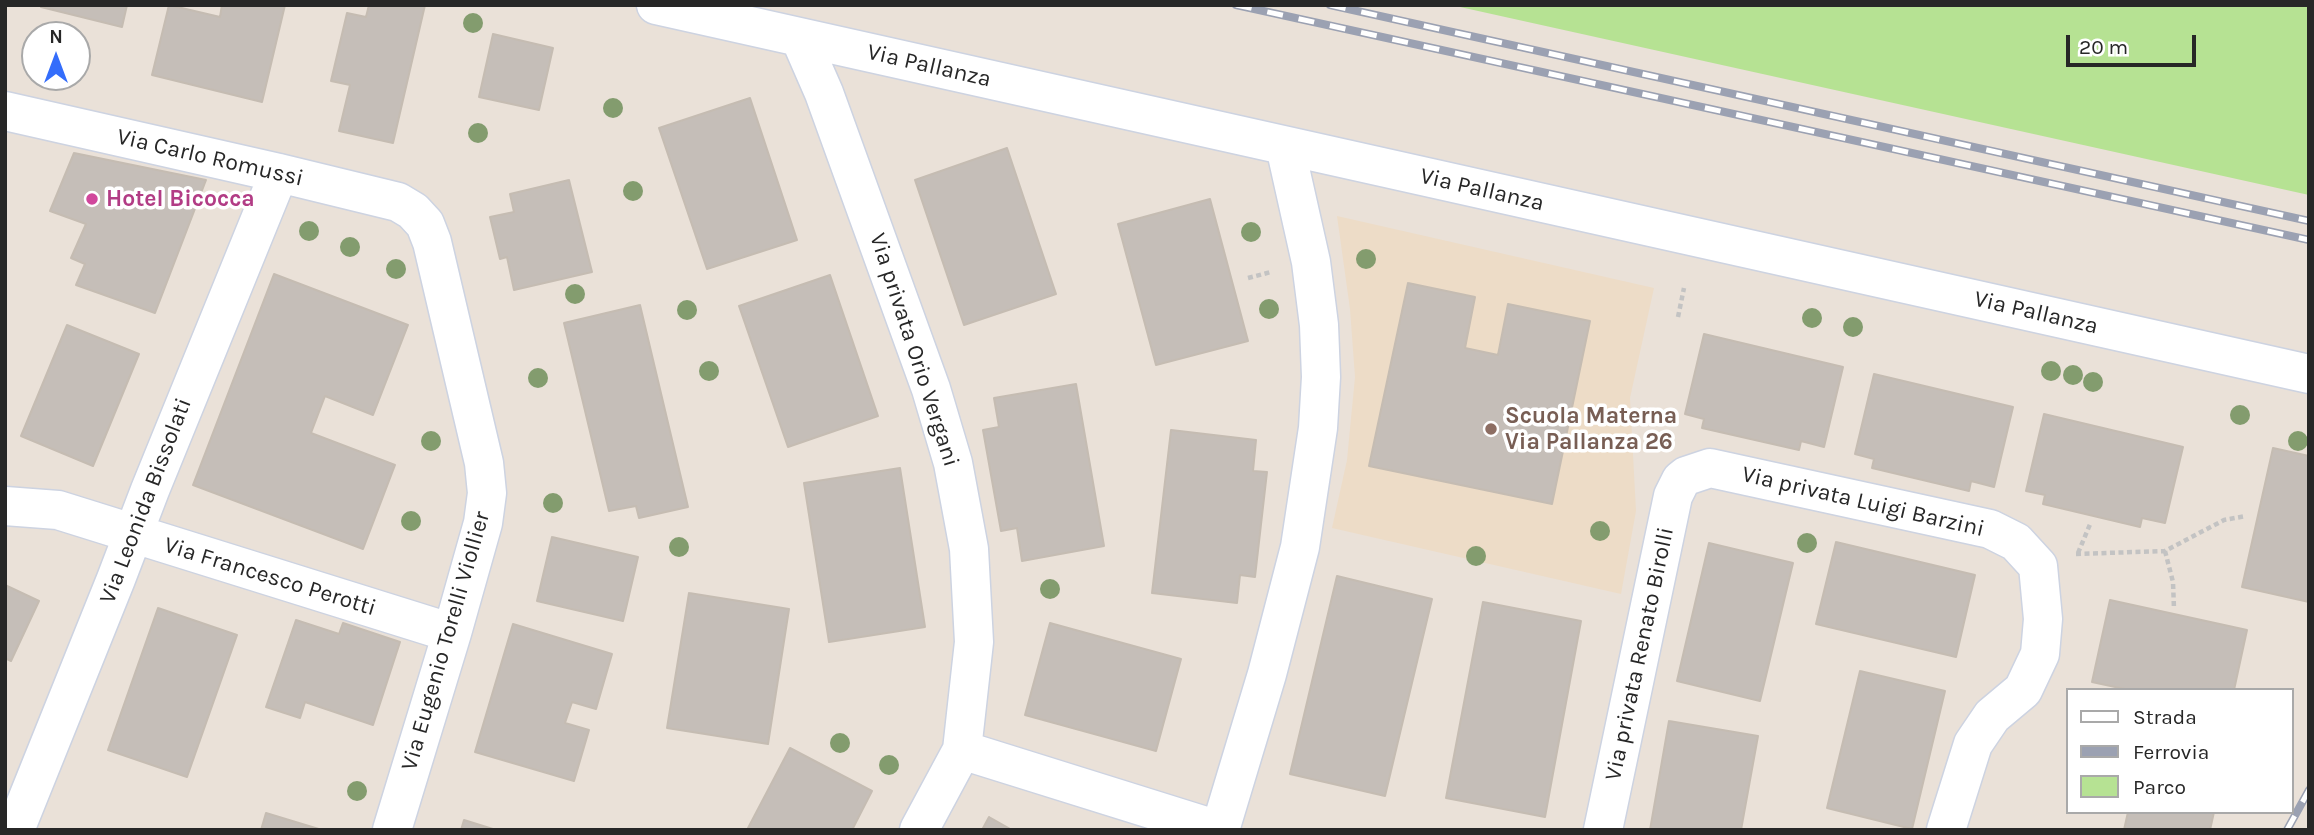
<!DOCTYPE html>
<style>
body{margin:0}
#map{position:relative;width:2314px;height:835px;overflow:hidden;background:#eae1d8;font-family:Karla,sans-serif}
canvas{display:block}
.frame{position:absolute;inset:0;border:7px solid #272727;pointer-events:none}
.legend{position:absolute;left:2066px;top:688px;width:228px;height:126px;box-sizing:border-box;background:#fff;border:2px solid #a9a9a9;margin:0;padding:9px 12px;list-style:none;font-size:21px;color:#272727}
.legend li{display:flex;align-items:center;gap:14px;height:35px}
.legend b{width:35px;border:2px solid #a9a9a9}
.north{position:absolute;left:21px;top:21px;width:70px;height:70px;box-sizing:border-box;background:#fff;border:2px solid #a9a9a9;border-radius:50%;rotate:0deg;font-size:19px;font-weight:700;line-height:28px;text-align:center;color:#272727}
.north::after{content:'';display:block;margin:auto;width:24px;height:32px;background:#346dfb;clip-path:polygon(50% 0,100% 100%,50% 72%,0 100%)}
.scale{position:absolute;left:2066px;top:35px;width:130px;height:32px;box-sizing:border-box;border:4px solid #272727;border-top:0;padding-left:9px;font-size:21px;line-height:24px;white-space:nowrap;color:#272727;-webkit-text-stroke:5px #fff;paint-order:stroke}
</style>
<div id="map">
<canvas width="2314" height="835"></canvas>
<div class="frame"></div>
<ul class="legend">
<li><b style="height:9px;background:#fff"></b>Strada</li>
<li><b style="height:9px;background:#9ba1b2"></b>Ferrovia</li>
<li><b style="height:19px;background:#b6e293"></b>Parco</li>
</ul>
<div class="north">N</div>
<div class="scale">20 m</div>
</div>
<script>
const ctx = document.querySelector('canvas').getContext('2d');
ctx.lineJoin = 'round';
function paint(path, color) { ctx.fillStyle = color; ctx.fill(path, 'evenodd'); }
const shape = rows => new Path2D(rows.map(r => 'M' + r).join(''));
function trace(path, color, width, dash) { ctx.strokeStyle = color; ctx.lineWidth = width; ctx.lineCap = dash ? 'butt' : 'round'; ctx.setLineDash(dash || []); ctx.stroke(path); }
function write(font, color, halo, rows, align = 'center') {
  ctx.font = font + ' Karla,sans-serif'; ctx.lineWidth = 7; ctx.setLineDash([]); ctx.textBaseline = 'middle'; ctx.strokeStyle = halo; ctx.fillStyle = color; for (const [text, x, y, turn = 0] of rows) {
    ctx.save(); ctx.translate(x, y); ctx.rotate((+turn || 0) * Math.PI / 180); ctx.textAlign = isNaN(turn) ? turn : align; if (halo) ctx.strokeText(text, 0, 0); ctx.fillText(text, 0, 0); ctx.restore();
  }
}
const education = shape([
 [1337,216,1654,288,1630,398,1636,511,1621,594,1332,528,1347,460,1355,377,1350,309]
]);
const green = shape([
 [1451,5,2309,5,2309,195]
]);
const building = shape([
 [41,5,127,5,122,27,41,7,41,5],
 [169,5,220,17,222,5,285,5,262,102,152,75,169,5],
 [369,5,425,5,393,143,339,131,350,85,331,81,347,13,366,17,369,5],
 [493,34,553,48,539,110,479,97,493,34],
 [750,98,797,240,707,269,659,128,750,98],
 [1007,148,1056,294,964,325,915,180,1007,148],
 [74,153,206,180,155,313,76,285,85,264,71,258,86,224,50,211,74,153],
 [569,180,592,272,514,290,507,257,500,259,490,217,514,212,510,194,569,180],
 [1210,199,1248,341,1156,365,1118,224,1210,199],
 [274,274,408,325,373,415,325,396,311,433,395,465,363,549,193,485,274,274],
 [830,275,878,416,788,447,739,306,830,275],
 [1408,283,1475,297,1465,348,1498,355,1508,304,1590,321,1552,504,1369,466,1408,283],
 [640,305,688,507,639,518,636,506,609,511,564,323,640,305],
 [67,325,139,354,93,466,21,436,67,325],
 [1704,334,1843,367,1824,447,1801,441,1799,450,1702,428,1704,419,1685,414,1704,334],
 [1874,374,2013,407,1994,487,1971,481,1969,491,1872,468,1874,459,1855,454,1874,374],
 [1076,384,1104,546,1022,561,1017,528,1001,531,983,430,999,427,994,398,1076,384],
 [2044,414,2183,447,2165,523,2142,518,2140,527,2043,504,2045,495,2026,491,2044,414],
 [1171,430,1256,440,1253,471,1267,472,1255,577,1240,575,1237,603,1152,593,1171,430],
 [2273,448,2309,456,2309,602,2242,587,2273,448],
 [900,468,925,627,829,642,804,483,900,468],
 [552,537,638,557,623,621,537,601,552,537],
 [1836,542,1975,575,1956,657,1816,624,1836,542],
 [1709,543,1793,563,1760,701,1677,681,1709,543],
 [1337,576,1432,599,1385,796,1290,774,1337,576],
 [5,585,39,601,11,661,5,658,5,585],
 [689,593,789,609,768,744,667,728,689,593],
 [2110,600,2247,630,2234,690,2129,690,2092,682,2110,600],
 [1483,602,1581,621,1545,817,1446,798,1483,602],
 [158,608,237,635,187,777,108,750,158,608],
 [296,620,339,634,343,623,400,642,373,725,305,702,300,718,266,707,296,620],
 [1050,623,1181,659,1156,751,1025,715,1050,623],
 [513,624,612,654,596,709,572,702,565,723,589,730,574,781,475,752,513,624],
 [1860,671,1945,691,1912,829,1827,808,1860,671],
 [1669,721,1758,736,1741,830,1650,830,1669,721],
 [790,748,872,791,852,830,747,830,790,748],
 [2128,812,2214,812,2210,830,2124,830,2128,812],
 [266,813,322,830,261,830,266,813],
 [989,817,1012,830,982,830,989,817],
 [464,820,496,830,461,830,464,820]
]);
const path = shape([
 [1248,278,1271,272],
 [1678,317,1684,288],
 [2165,551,2173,582,2174,609],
 [2078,553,2091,522],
 [2076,554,2165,551,2224,520,2246,516]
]);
const minor = shape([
 [656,5,2309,374],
 [800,38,824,93,931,389,953,463,969,549,974,642,962,750,919,830],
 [5,111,279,173,398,202,413,211,425,224,432,242,484,463,487,493,483,523,452,633,392,830],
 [5,506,58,510,452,633],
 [962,750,1218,830],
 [15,830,116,579,150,490,279,173],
 [1220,830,1267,674,1300,547,1318,428,1321,377,1319,325,1311,262,1285,146],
 [1603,830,1673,496,1681,480,1686,476,1710,468,1990,529,2016,542,2038,566,2043,619,2040,654,2023,690,1992,716,1973,744,1946,830]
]);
const rail = shape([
 [1236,5,2309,240],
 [1330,5,2309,221],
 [2287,830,2309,790]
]);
const trees = [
 [473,23],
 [613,108],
 [478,133],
 [633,191],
 [309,231],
 [1251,232],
 [350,247],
 [1366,259],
 [396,269],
 [575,294],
 [1269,309],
 [687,310],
 [1812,318],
 [1853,327],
 [709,371],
 [2051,371],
 [2073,375],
 [538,378],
 [2093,382],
 [2240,415],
 [431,441],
 [2298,441],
 [553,503],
 [411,521],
 [1600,531],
 [1807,543],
 [679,547],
 [1476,556],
 [1050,589],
 [840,743],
 [889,765],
 [357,791]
];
const markers = [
 [92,199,7,"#d1479c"],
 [1491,429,7,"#8d6e63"]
];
const streetNames = [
 ["Via Pallanza",929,66,13],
 ["Via Carlo Romussi",210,158,13],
 ["Via Pallanza",1482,190,13],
 ["Via Pallanza",2036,313,13],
 ["Via privata Orio Vergani",914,350,72],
 ["Via Leonida Bissolati",146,501,-69],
 ["Via privata Luigi Barzini",1863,502,13],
 ["Via Francesco Perotti",270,577,17],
 ["Via Eugenio Torelli Viollier",446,641,-74],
 ["Via privata Renato Birolli",1640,654,-78]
];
const hotelNames = [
 ["Hotel Bicocca",106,199]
];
const educationNames = [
 ["Scuola Materna",1505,416],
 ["Via Pallanza 26",1505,442]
];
paint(education, '#eddcc7');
paint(green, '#b6e293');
paint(building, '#c5beb8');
trace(building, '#c5bcb2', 2);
trace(minor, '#cdd3e1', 41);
trace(path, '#c3c3c3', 4.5, [5, 3.5]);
trace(minor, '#fff', 38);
trace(rail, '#9ba1b2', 8);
trace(rail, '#fff', 5, [16]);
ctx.fillStyle = '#839c6e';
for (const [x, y] of trees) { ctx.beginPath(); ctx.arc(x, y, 10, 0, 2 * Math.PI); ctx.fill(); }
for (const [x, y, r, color] of markers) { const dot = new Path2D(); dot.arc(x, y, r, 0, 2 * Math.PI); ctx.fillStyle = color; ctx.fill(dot); trace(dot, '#fff', 2.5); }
write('23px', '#272727', '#fff', streetNames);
write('bold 23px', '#b23c85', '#fff', hotelNames, 'left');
write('bold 23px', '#785e54', '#fff', educationNames, 'left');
</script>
